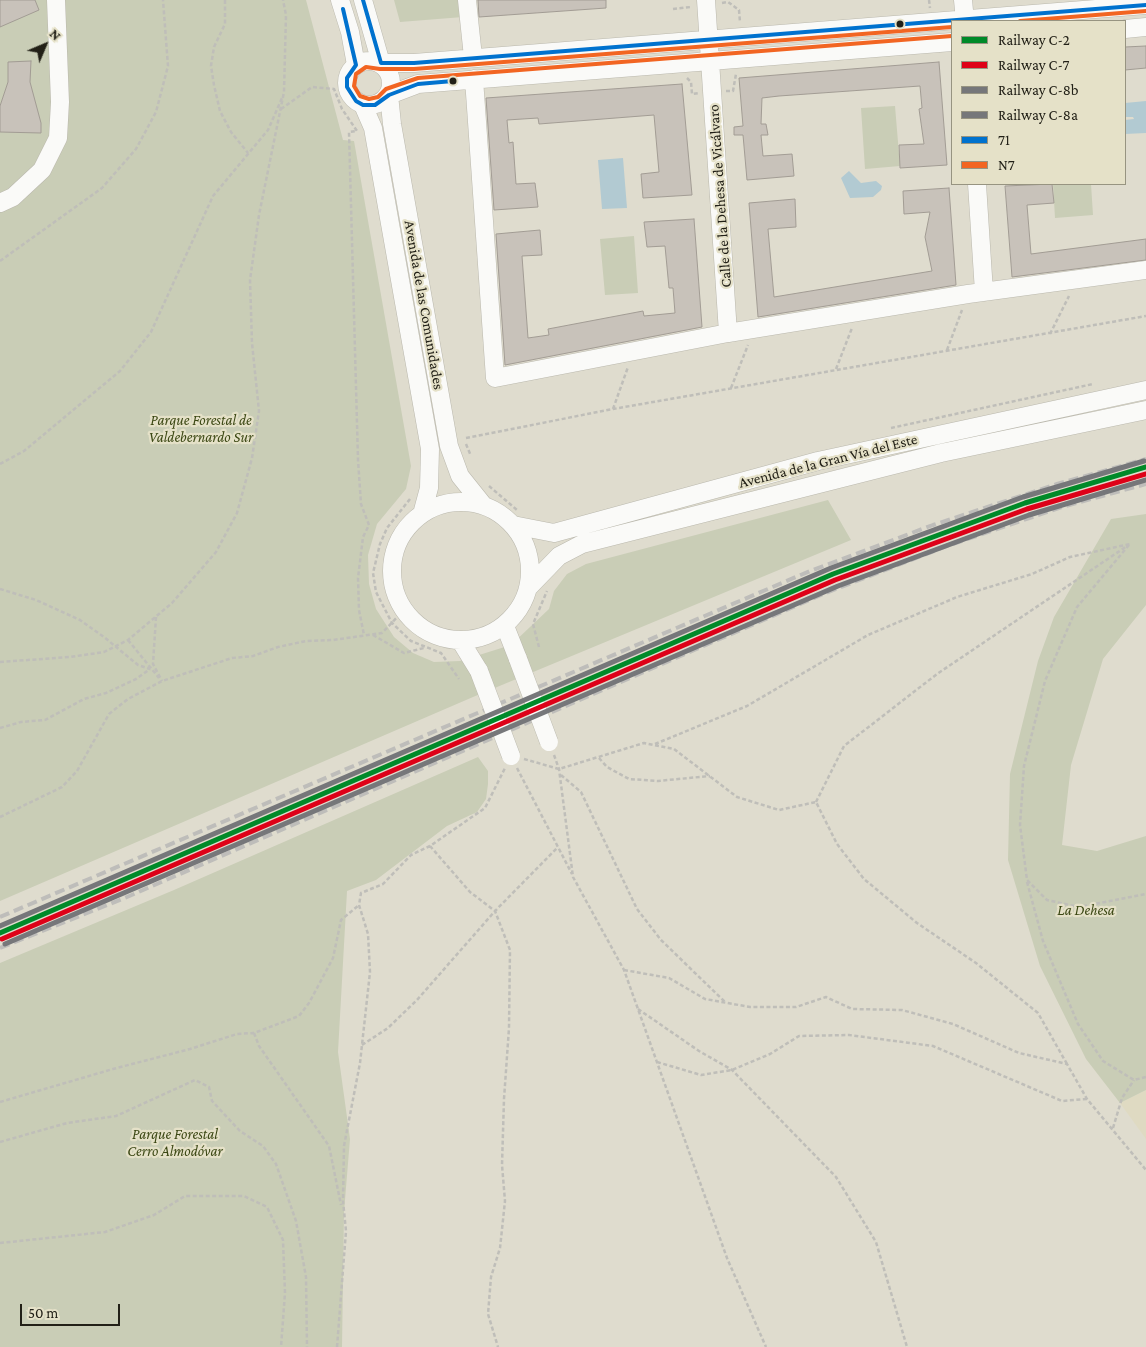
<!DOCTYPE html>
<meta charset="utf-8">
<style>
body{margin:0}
#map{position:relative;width:1146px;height:1347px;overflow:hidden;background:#dfdcce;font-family:"Crimson Pro",serif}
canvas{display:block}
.legend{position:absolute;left:951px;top:20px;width:175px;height:165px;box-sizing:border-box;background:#e5e1c8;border:1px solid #979481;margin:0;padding:6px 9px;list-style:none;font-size:15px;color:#222017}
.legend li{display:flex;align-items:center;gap:10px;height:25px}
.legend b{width:25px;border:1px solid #979481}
.north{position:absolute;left:20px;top:20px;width:50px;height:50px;-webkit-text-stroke:4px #e5e1c8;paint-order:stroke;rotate:45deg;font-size:14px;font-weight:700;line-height:20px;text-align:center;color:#222017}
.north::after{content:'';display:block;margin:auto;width:18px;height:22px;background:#222017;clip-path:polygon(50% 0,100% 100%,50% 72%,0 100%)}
.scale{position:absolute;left:20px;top:1304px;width:100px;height:22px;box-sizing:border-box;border:2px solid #222017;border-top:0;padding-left:6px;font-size:15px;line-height:18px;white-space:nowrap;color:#222017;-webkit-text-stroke:4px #e5e1c8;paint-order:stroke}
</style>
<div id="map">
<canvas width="1146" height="1347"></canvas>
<ul class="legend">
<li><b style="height:6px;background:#008a29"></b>Railway C-2</li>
<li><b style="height:6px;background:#de0118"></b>Railway C-7</li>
<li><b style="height:6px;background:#76777a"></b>Railway C-8b</li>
<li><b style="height:6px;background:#76777a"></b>Railway C-8a</li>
<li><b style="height:6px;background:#0072ce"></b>71</li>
<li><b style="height:6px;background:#f26522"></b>N7</li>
</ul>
<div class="north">N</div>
<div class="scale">50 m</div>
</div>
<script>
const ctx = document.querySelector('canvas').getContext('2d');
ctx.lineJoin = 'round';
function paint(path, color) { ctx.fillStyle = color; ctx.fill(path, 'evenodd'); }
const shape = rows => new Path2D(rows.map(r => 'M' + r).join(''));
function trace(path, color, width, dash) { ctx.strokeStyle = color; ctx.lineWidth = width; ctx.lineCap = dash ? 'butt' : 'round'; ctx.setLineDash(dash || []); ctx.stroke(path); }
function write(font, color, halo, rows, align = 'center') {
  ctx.font = font + ' "Crimson Pro",serif'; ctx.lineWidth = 4.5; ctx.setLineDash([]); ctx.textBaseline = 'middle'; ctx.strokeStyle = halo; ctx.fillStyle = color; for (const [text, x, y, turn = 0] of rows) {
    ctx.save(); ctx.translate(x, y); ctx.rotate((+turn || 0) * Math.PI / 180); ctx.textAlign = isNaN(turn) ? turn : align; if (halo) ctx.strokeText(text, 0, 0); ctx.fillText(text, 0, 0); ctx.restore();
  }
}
const built = shape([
 [1146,1090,1146,1139,1120,1103]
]);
const green = shape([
 [0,0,306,0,343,140,354,141,411,466,406,489,377,524,368,555,369,584,376,609,394,637,413,653,434,662,460,661,511,645,549,609,554,591,567,574,586,564,828,500,851,540,473,697,0,901],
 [394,0,461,0,463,17,400,22],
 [895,106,900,166,865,169,861,108],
 [1053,184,1091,184,1093,215,1055,218],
 [634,236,638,293,605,295,600,239],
 [1146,514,1146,605,1103,659,1071,765,1062,845,1097,851,1146,836,1146,1090,1120,1103,1086,1059,1040,966,1008,860,1010,774,1038,661,1054,617,1111,519],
 [478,757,488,771,488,784,486,799,477,812,447,826,376,880,347,891,338,1052,350,1139,344,1212,342,1347,0,1347,0,963,174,890]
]);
const water = shape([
 [1146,101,1146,133,1125,134,1125,120,1134,119,1133,117,1125,117,1125,103],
 [623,158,627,208,602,209,598,160],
 [849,171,861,183,876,181,882,186,881,190,873,197,850,198,841,178]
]);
const building = shape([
 [0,0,35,0,39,10,0,27,0,0],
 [478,0,606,0,606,8,479,17,478,0],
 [1146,46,1146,68,1125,70,1125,47,1146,46],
 [31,61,30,82,41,123,41,133,0,132,0,106,8,82,8,62,31,61],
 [939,62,947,165,900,168,899,145,924,144,919,109,922,108,920,86,779,96,762,98,761,124,766,124,768,135,761,135,763,156,792,154,794,176,747,180,743,135,734,135,734,127,743,126,739,78,939,62],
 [682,84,692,195,643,198,641,174,659,172,654,115,539,124,538,118,507,120,509,143,513,142,516,184,535,183,538,207,494,210,486,98,682,84],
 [1052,184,1054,203,1027,205,1031,254,1146,239,1146,260,1012,277,1005,186,1052,184],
 [949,188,956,285,758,317,749,203,795,199,796,227,768,229,774,297,932,271,925,237,930,212,904,214,903,191,949,188],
 [694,219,702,327,505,365,496,234,540,230,542,255,522,256,528,338,549,335,548,329,643,311,644,316,675,313,673,288,669,288,665,246,647,247,644,222,694,219]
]);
const path = shape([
 [225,0,225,24,214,47,211,66,214,85,220,111,231,132,248,153],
 [929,0,930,8],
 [722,3,728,2,739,10,740,22],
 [673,9,691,7],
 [687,78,691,82,692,94,699,93],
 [726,91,733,91,736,74],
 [281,109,312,87,334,89,342,109,357,131,349,132,358,460,361,504,369,525,363,537,358,578,359,610,364,635],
 [0,261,102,188,136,149,156,112,168,66,163,0],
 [1050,334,1069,296],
 [947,350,962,310],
 [836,369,852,328],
 [731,388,748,345],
 [613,409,628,367],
 [891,428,1093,384],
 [466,438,613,409,1146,316],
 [466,444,471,456],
 [0,464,24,451,120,371,151,332,213,196,268,130,282,98],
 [489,486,517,510],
 [410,499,387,528,380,544,373,573,376,592,392,623,411,641,441,653,459,679],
 [1129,545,1077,607,1045,681,1024,766,1020,825,1027,880,1047,900,1079,907,1146,894],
 [0,589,36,600,80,620,104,637,138,665,150,669],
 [156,617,153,664,162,681],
 [373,635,404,653,424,648],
 [128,640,159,678],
 [539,647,533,624,547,591],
 [0,662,70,657,104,652,128,640,172,603,216,552,237,513,252,458,259,411,252,343,250,280,259,215,284,92,286,15,283,0],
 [0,728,21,722,45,720,84,699,106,693,136,679,150,669],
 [655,744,747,706,868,635,957,597,1032,574,1070,557,1130,544],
 [554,755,559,769,573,877,624,970,727,1258,766,1347],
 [599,758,607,767,629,779,658,781,710,776],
 [524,759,559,769,644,743,674,749,737,797,779,810,816,802,837,844,864,879,917,923,976,963,1038,1013,1067,1064],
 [517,768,572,874],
 [561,775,581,792,637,909,661,940,725,1002],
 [816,802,844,746,937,674,1127,546],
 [0,817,62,787,77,771,109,714,128,699,162,681,232,658,253,656,278,647,306,641,333,640,382,633,404,610],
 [430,846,470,892,495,911,510,950,509,1028,504,1099,502,1165,505,1201,500,1248,491,1277,488,1314,498,1347],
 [1027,882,1043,941,1078,1024,1103,1061,1134,1080,1146,1077],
 [624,970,669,978,705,999,750,1007,796,1007,826,997,852,1009,902,1010,953,1024,1019,1053,1067,1064,1087,1099,1146,1170],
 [638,1009,699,1051,732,1070,836,1177,876,1242,907,1347],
 [254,1033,259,1046,329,1146,341,1205],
 [362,1045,388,1028,417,1000,495,911,558,847],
 [657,1062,701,1075,732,1070,770,1054,799,1036,849,1035,933,1046,1062,1101,1087,1099],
 [0,1102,113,1069,190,1049,237,1034,254,1033,299,1016,309,1003,333,958,341,920,359,905],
 [1113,1128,1122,1098,1134,1080],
 [0,1142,67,1123,116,1116,195,1080,209,1087,212,1101,240,1131,263,1146,276,1164,296,1221,306,1277,307,1347],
 [0,1243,105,1232,154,1215,185,1196,244,1196,267,1207,283,1240,285,1293,281,1347],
 [337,1347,346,1231,343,1201,344,1146,360,1063,370,972,368,934,359,905,361,893,383,884,411,855,430,846,485,808,505,768]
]);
const minor = shape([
 [340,0,350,32,356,65],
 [363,0,381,63],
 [467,0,473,57],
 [706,0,728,333],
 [963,0,965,21],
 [1125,29,1146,27],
 '347 83a22 22 0 1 1 44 0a22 22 0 1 1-44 0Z',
 [381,63,414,63,1146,5],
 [474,79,495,378,728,333,968,294,1146,270],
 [389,95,418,84,952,42],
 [389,95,392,124,449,446,460,476,484,506],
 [363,105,373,128,430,449,429,488,422,514],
 [977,184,984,292],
 [0,203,13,197,42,170,58,138,60,102,56,0],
 '392 571a69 69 0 1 1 138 0a69 69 0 1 1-138 0Z',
 [513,525,554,533,818,461,1146,390],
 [529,587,559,556,582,544,941,453,1146,410],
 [505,626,518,659],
 [460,640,479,671]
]);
const rail = shape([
 [0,917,810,571,933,525,1057,484,1146,459],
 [0,948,127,897,823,594,947,546,1062,507,1146,484]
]);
const minorBridge = shape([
 [518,659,549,742],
 [479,671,511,756]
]);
const bus1 = shape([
 [363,0,381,63,414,63,1146,5],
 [343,9,356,65,347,78,347,87,356,101,363,105,375,105,389,95,418,84,453,81]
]);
const bus2 = shape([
 [1020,21,1146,11],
 [952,36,418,78,386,89,378,97,369,99,360,96,354,86,356,74,366,67,380,69,414,69,952,27]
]);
const rail1 = shape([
 [0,933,833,574,1025,503,1146,467]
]);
const rail2 = shape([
 [2,939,835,580,1027,509,1146,474]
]);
const rail3 = shape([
 [0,926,831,568,1023,497,1144,461]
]);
const rail4 = shape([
 [5,944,838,586,1029,515,1146,480]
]);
const markers = [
 [900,24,4.5,"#222017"],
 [453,81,4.5,"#222017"]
];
const streetNames = [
 ["Calle de la Dehesa de Vicálvaro",720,196,-94],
 ["Avenida de las Comunidades",424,305,80],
 ["Avenida de la Gran Vía del Este",828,461,-14]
];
const parkNames = [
 ["Parque Forestal de",201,420],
 ["Valdebernardo Sur",201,437],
 ["La Dehesa",1086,910],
 ["Parque Forestal",175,1134],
 ["Cerro Almodóvar",175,1151]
];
paint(built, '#dfdac2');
paint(green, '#c9cdb6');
paint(water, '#b2cad2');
paint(building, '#c8c2ba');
trace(building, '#a29c94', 1);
trace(minor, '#bab8ad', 19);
trace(path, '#bfbeb9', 2.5, [4, 2.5]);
trace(minor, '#fafaf8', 18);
trace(rail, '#bebdba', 4, [10, 5]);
trace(minorBridge, '#bab8ad', 19, []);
trace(minorBridge, '#fafaf8', 18);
trace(bus1, '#0072ce', 4);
trace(bus2, '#f26522', 4);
trace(rail1, '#008a29', 5);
trace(rail2, '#de0118', 5);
trace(rail3, '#76777a', 5);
trace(rail4, '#76777a', 5);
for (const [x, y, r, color] of markers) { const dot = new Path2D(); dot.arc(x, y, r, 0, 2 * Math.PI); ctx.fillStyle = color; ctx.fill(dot); trace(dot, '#e5e1c8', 2); }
write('15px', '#222017', '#e5e1c8', streetNames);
write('italic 15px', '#3c4814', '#e5e1c8', parkNames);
</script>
